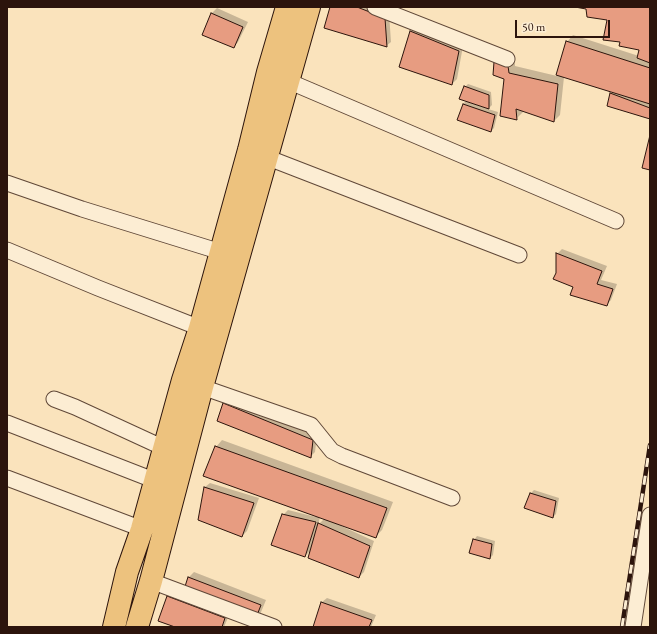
<!DOCTYPE html>
<style>
body{margin:0}
#map{position:relative;width:657px;height:634px;overflow:hidden;background:#fae3bc;font-family:"EB Garamond",serif}
canvas{display:block}
.frame{position:absolute;inset:0;border:8px solid #2c140c;pointer-events:none}
.scale{position:absolute;left:515px;top:20px;width:95px;height:18px;box-sizing:border-box;border:2px solid #2c140c;border-top:0;padding-left:5px;font-size:12px;line-height:14px;white-space:nowrap;color:#2c140c;-webkit-text-stroke:3px #fcedd3;paint-order:stroke}
</style>
<div id="map">
<canvas width="657" height="634"></canvas>
<div class="frame"></div>
<div class="scale">50 m</div>
</div>
<script>
const ctx = document.querySelector('canvas').getContext('2d');
ctx.lineJoin = 'round';
function paint(path, color) { ctx.fillStyle = color; ctx.fill(path, 'evenodd'); }
const shape = rows => new Path2D(rows.map(r => 'M' + r).join(''));
function trace(path, color, width, dash) { ctx.strokeStyle = color; ctx.lineWidth = width; ctx.lineCap = dash ? 'butt' : 'round'; ctx.setLineDash(dash || []); ctx.stroke(path); }
const shadow = shape([
 [331,7,374,7,389,13,391,42,386,46],
 [580,7,650,7,650,118,611,94,613,92,564,77,560,115,554,121,523,110,523,112,516,119,505,78,502,56,515,60,515,66,557,76,567,42,573,35,639,56,641,49,621,41,608,20,587,8],
 [217,8,248,22,238,42,234,47,212,13],
 [416,26,463,46,457,79,452,84,400,66,411,31],
 [468,84,491,92,492,105,488,109,498,112,494,128,491,131,463,104,467,100,465,87],
 [562,249,607,266,601,280,617,284,611,300,606,305,574,287,557,273,557,254],
 [229,398,317,435,315,452,310,457,218,420,224,403],
 [222,440,393,502,382,530,376,536,338,523,337,524,374,541,364,572,359,577,311,550,305,556,283,515,288,510,316,517,316,515,216,447],
 [320,517,325,518,318,525],
 [210,483,259,498,247,531,242,536,205,487],
 [534,490,559,498,556,514,553,517,526,508,531,493],
 [477,536,495,541,493,555,490,558,474,540],
 [194,572,266,600,259,617,230,613,224,627,178,627,168,597,173,592,184,596,189,577],
 [327,598,376,615,371,627,316,627,322,602]
]);
const building = shape([
 [330,7,357,7,385,18,387,47,324,28,330,7],
 [575,7,650,7,650,63,637,58,639,50,619,46,620,42,603,40,607,20,587,17,586,9,575,7],
 [211,13,243,27,234,48,202,35,211,13],
 [410,31,459,51,452,85,399,67,410,31],
 [566,41,650,68,650,104,556,75,566,41],
 [494,62,508,66,509,73,558,84,554,122,516,109,517,120,500,116,504,79,493,75,494,62],
 [464,86,489,95,489,109,459,99,464,86],
 [610,93,650,108,650,119,607,106,610,93],
 [463,104,495,115,491,132,457,120,463,104],
 [650,135,650,170,642,168,650,135],
 [556,253,602,271,597,284,613,289,607,306,570,295,573,287,553,279,556,273,556,253],
 [223,403,313,440,311,458,217,421,223,403],
 [215,446,387,508,376,538,203,476,215,446],
 [204,487,254,503,242,537,198,520,204,487],
 [530,493,556,501,553,518,524,508,530,493],
 [282,514,316,522,305,557,271,545,282,514],
 [318,523,370,546,359,578,308,558,318,523],
 [473,539,492,544,490,559,469,553,473,539],
 [188,577,261,605,254,623,182,596,188,577],
 [167,596,225,618,222,627,175,627,158,621,167,596],
 [321,602,372,620,369,627,313,627,321,602]
]);
const street = shape([
 [375,7,507,59],
 [288,81,616,221],
 [266,157,519,255],
 [7,183,82,209,221,252],
 [7,250,98,288,200,328],
 [202,387,311,425,332,451,342,456,452,498],
 [54,399,75,407,164,448],
 [7,423,156,481],
 [7,478,142,529],
 [151,581,274,627],
 [633,627,650,515]
]);
const primary = shape([
 [114,627,127,572,142,529,183,380,200,328,249,150,268,72,287,7],
 [137,627,151,581,202,387,309,7]
]);
const rail = shape([
 [622,627,650,445]
]);
paint(shadow, '#0003');
paint(building, '#e79c81');
trace(building, '#2c140c', 1);
trace(street, '#604838', 17);
trace(primary, '#2c140c', 24);
trace(street, '#fcedd3', 15);
trace(primary, '#edc27e', 22);
trace(rail, '#2c140c', 4.5);
trace(rail, '#fcedd3', 3, [9]);
</script>
